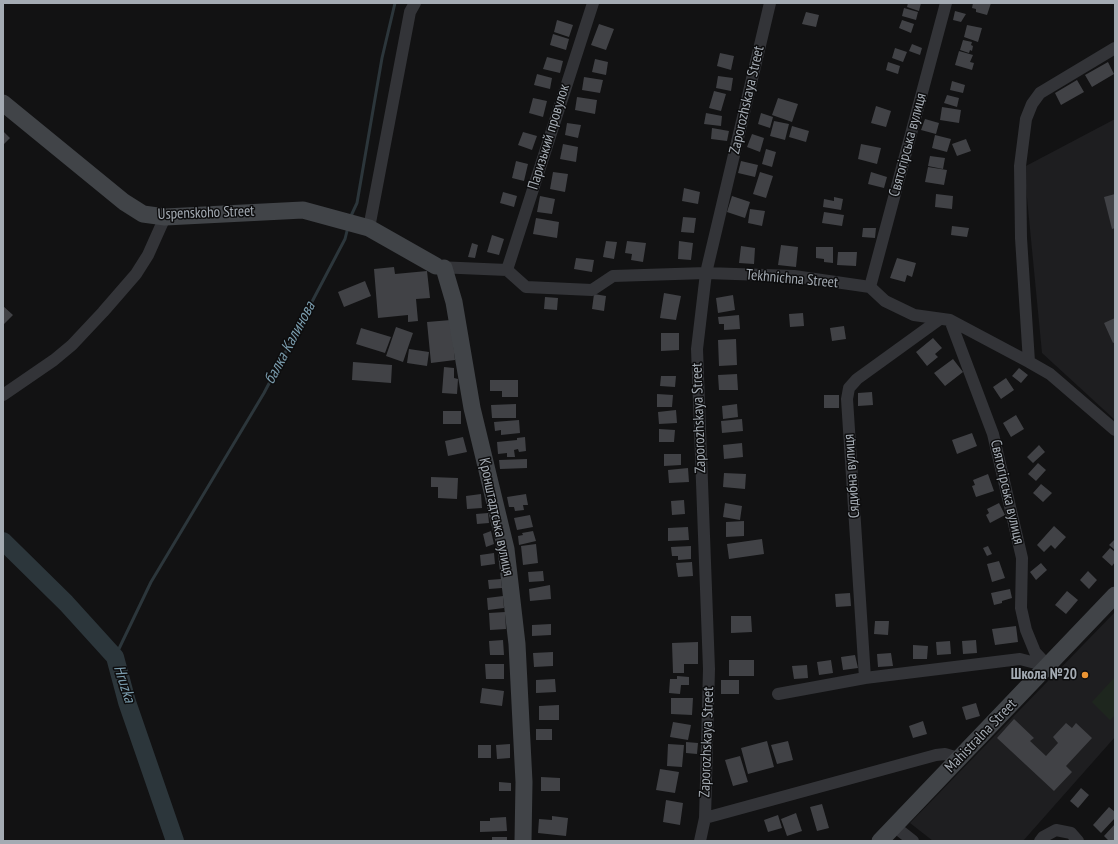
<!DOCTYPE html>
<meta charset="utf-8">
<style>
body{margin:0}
#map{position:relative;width:1118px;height:844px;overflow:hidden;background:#121213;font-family:"PT Sans Narrow",sans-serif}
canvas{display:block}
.frame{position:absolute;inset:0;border:4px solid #a4abb3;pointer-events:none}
</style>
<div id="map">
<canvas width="1118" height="844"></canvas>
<div class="frame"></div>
</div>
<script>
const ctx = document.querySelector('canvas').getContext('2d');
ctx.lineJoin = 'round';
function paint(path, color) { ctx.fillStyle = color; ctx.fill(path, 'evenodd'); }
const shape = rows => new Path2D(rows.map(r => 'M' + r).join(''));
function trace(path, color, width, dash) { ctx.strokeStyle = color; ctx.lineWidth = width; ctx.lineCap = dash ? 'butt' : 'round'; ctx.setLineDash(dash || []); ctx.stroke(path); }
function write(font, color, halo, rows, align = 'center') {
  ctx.font = font + ' "PT Sans Narrow",sans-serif'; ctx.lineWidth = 3; ctx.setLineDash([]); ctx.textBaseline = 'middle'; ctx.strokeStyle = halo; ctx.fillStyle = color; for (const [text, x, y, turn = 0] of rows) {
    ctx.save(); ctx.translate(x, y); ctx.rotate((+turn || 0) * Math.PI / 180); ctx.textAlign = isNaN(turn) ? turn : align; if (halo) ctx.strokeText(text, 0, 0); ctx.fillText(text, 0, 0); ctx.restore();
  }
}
const built = shape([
 [1115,119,1115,420,1042,353,1024,167],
 [1115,612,1115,737,1023,841,933,841,910,823]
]);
const green = shape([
 [1115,677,1115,715,1110,720,1092,702]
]);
const stream = shape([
 [350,218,357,203,382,58,395,3],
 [115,657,151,582,264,393,345,239,348,227]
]);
const river = shape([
 [3,541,66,603,115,657,127,702,175,841]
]);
const building = shape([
 [908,3,921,3,919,11,907,7],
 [973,3,991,3,987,15,976,12,976,9,972,8],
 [904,8,918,12,916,20,902,16],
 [955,11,966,14,961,22,953,20],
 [806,12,819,15,816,27,802,24],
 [557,20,573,25,569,37,554,32],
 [902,20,914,24,911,33,899,28],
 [599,24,614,29,606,50,591,45],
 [967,25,982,28,978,42,964,37],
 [553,34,569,39,566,50,550,45],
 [963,40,972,42,971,45,973,46,972,51,970,50,969,53,960,50],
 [912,44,922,48,920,55,909,51],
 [895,48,907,52,903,62,892,58],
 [959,51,973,55,970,62,974,63,972,70,955,65],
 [720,53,734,56,731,70,717,66],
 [547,57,563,61,560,73,543,69],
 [595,59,608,62,606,75,592,72],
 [888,62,900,66,898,74,886,70],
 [1108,62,1114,74,1092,87,1085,75],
 [537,74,552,78,550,89,534,85],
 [718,76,733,78,731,91,716,88],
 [584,77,603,80,600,93,582,90],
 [1077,80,1084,92,1061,105,1055,93],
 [952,81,965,85,963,93,950,90],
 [714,91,726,94,721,111,709,108],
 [947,95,959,98,957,107,944,103],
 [577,97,597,100,595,114,575,110],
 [533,98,547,101,543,117,529,113],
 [778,98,798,104,792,122,772,115],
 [876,106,891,111,886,127,871,123],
 [942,107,961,110,959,123,940,120],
 [706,113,722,116,721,126,704,124],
 [761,113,773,117,770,128,758,124],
 [925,119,939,123,936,134,921,130],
 [774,121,789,124,785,140,770,136],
 [567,123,581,125,578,138,565,135],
 [792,126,809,131,806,142,789,137],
 [712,128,729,131,727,141,711,139],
 [3,131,10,138,3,145],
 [523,132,537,136,532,150,518,145],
 [752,134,764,138,760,152,747,147],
 [935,135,951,139,947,152,932,148],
 [966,139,971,151,957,156,952,144],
 [563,144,578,147,576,162,560,159],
 [861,144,881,148,877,164,858,159],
 [766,149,776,152,772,167,762,164],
 [930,156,945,158,943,169,928,166],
 [516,161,528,164,524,181,512,178],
 [741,161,758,165,755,177,738,173],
 [928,167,947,170,944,185,925,182],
 [553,172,568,174,565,192,550,189],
 [760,172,773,176,766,198,753,194],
 [871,172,887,177,884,188,868,184],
 [684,188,700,192,698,204,682,201],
 [503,192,517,196,514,207,500,203],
 [936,194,953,196,952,209,935,207],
 [1115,194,1115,228,1112,229,1104,197],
 [540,196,555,199,552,214,537,212],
 [732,196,750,202,745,218,727,212],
 [834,197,843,199,841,210,823,207,824,199,834,201],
 [750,209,765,211,762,226,748,223],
 [824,212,844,215,842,226,822,223],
 [683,217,696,218,694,233,681,232],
 [536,218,559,222,557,238,533,234],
 [952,226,969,228,967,237,951,235],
 [863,228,876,228,875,238,862,237],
 [492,235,504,239,499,255,487,252],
 [606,241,617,242,614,259,603,257],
 [627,241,646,243,643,262,631,260,632,254,625,253],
 [679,241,693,243,691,260,678,259],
 [472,243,478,245,475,258,468,257],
 [781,245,798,247,796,267,778,265],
 [741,246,755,248,754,264,739,263],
 [816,247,833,247,833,263,824,262,824,259,816,258],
 [838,252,857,252,856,266,837,265],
 [576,258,594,260,592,272,574,269],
 [897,258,916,263,912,277,907,275,905,282,890,278],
 [394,267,395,274,427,271,430,298,416,299,418,321,408,322,408,315,378,318,374,269],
 [365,281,371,296,344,307,338,292],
 [664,293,681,296,676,320,660,318],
 [594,294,606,296,604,311,592,309],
 [733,295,735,310,718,313,716,298],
 [545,297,558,298,557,310,544,309],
 [3,306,13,315,3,325],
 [803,313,804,326,790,327,789,314],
 [739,315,740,329,724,330,724,324,719,324,718,317],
 [1115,318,1115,342,1113,343,1104,323],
 [451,320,455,360,431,363,427,322],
 [844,326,846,339,832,341,830,328],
 [396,327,413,333,403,362,386,356],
 [361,328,391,337,385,353,356,344],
 [661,333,679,333,679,350,661,351],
 [933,338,942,348,935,354,938,357,927,366,916,352],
 [736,339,737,365,719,366,718,340],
 [409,349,429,352,427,366,407,363],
 [953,359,963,372,945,386,934,373],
 [353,362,392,365,391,383,352,380],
 [444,367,454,368,454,378,458,379,457,394,442,393],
 [1019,368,1028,375,1021,383,1012,376],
 [737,374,738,390,719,390,718,375],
 [661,376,676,376,675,387,660,386],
 [1006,378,1014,390,1001,399,993,387],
 [490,380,518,380,518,397,502,397,502,391,490,391],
 [872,392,873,405,858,406,858,393],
 [657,394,673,395,672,407,657,407],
 [824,395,839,395,839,408,824,408],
 [516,404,516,418,492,418,491,405],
 [737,404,738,417,723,419,722,406],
 [676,410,677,423,659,424,658,412],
 [443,411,461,411,461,424,443,424],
 [1016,415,1024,429,1011,437,1003,423],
 [742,419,743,431,722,433,721,421],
 [519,420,520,433,501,435,501,430,495,431,494,422],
 [659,429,675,430,674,442,659,442],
 [972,433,977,446,957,454,952,440],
 [463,437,467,452,448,456,445,441],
 [525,437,526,451,519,452,518,449,514,450,515,457,507,457,507,453,498,454,497,442,517,440,517,438],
 [742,443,743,457,724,459,723,445],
 [1039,445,1045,452,1033,463,1027,457],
 [664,454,681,454,681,465,664,466],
 [527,459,527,468,500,469,499,460],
 [1038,463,1046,470,1036,481,1028,474],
 [688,468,689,482,669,483,668,470],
 [724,473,746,474,745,489,723,487],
 [988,474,994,491,976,497,972,486,975,485,973,480],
 [431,477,458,478,457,499,438,498,438,487,431,487],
 [1041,484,1052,493,1043,502,1033,493],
 [481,494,482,508,467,509,466,496],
 [526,494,528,505,523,505,524,510,515,511,514,507,509,507,507,497],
 [684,500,685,514,672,515,671,501],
 [725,503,742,506,740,520,723,517],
 [999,503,1005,515,990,523,986,515,989,513,987,509],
 [488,513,489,523,477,524,476,514],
 [530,515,533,527,517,530,514,518],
 [744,521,744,536,726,537,726,522],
 [1054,526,1066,537,1055,549,1051,545,1044,552,1037,545],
 [688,527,689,540,668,541,668,528],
 [491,531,494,544,486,547,483,534],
 [533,531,536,541,519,545,518,536,523,535,522,533],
 [762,539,764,554,729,559,727,544],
 [1115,539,1115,550,1109,545],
 [536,544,538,563,523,565,521,546],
 [691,546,691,559,678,560,678,556,672,556,671,547],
 [988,546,992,554,987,556,983,548],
 [1110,548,1115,552,1115,562,1112,566,1102,557],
 [494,553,495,564,481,566,480,555],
 [999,561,1005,578,992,582,987,564],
 [692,562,693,576,678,577,676,563],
 [1041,563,1047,570,1036,580,1030,572],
 [543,571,544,581,529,582,528,572],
 [1088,571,1097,580,1089,589,1080,580],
 [501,579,502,588,489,589,488,580],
 [550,585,551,599,530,601,529,589],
 [1010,589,1012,598,1002,601,1002,603,994,605,991,593],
 [1067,591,1078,600,1066,614,1055,605],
 [850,593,851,606,836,607,835,594],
 [503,596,504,608,488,610,487,598],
 [505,612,506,629,490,630,489,613],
 [731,616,751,616,752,632,731,633],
 [875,621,889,621,888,635,874,634],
 [551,624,551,635,532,636,532,625],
 [1016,626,1018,642,995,645,992,629],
 [503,640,504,655,490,655,489,641],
 [976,640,977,653,963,654,962,641],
 [950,641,951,654,937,655,936,642],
 [698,642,698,664,684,664,684,673,673,673,672,643],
 [913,645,928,646,927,659,913,659],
 [553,652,553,666,534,667,533,653],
 [891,653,893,666,878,667,877,654],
 [855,655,858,668,843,670,841,657],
 [729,660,754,660,754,676,729,676],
 [831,660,833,673,819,675,817,662],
 [485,664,504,664,504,679,486,679],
 [807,665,808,678,794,679,792,666],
 [677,676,689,677,689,685,681,685,680,694,669,693,670,679,677,679],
 [555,679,556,692,536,693,536,680],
 [721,680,739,680,739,694,721,694],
 [482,688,504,691,502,706,480,703],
 [671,698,693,698,692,715,671,714],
 [976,703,980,716,966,720,962,707],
 [559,705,559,720,539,720,539,706],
 [1014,719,1034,738,1030,741,1046,756,1058,743,1053,737,1066,723,1072,728,1076,723,1092,738,1066,766,1072,772,1054,791,997,738],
 [923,721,927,734,913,738,909,726],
 [673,722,691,725,688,740,670,737],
 [536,729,552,729,552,740,536,740],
 [767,741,774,767,748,774,741,748],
 [788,741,793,760,777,764,771,745],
 [686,742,698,743,697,754,686,753],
 [510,744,510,758,497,759,496,745],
 [668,744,684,745,682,767,667,766],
 [478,745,491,745,491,758,478,758],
 [740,756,748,782,733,786,725,760],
 [660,769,679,772,675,793,656,790],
 [541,777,560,778,560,791,541,791],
 [499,782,511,783,511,791,499,791],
 [1081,788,1089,795,1078,808,1070,801],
 [666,800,683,803,680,825,663,822],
 [822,804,829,828,817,831,810,807],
 [1109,807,1115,812,1115,818,1101,833,1093,825],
 [796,813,802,831,787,836,781,819],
 [778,815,782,828,768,832,764,820],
 [552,816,568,818,566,836,538,833,539,819,552,820],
 [506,817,507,831,480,832,480,821,490,821,490,818],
 [1115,824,1115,841,1109,841,1104,836],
 [492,837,507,837,507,841,492,841]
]);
const street = shape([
 [369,228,410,12,415,3],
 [437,267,507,270,526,287,592,290,613,276,706,273,794,276,870,287,885,301,914,315,950,320,1029,362,1050,374,1115,430],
 [507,270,593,3],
 [870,287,946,3],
 [950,320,993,434,1022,558,1021,608,1026,630,1035,652,1048,666],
 [1029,362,1021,238,1020,166,1026,119,1032,104,1040,93,1115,48],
 [3,395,54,360,72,345,103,312,136,274,148,255,165,217],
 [865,678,847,399,849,388,857,379,940,319],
 [778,694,865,678,1020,659,1047,666],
 [705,818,936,755,945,754,958,758],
 [894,826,913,841],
 [700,841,705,818,709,669,697,349,706,273,770,3],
 [1040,841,1043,837,1056,830,1071,833,1078,841]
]);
const secondary = shape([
 [3,103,124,202,143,214,165,217,303,210,369,228,436,266],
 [444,268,454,302,472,408,506,549,517,644,524,782,523,841],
 [880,841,1115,595]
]);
const markers = [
 [1085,675,4,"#ea9433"]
];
const streetNames = [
 ["Zaporozhskaya Street",747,100,-77],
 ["Паризький провулок",549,137,-73],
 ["Святогірська вулиця",908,145,-75],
 ["Uspenskoho Street",206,213,-2],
 ["Tekhnichna Street",792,279,5],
 ["Zaporozhskaya Street",699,418,-92],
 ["Сядибна вулиця",852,476,-94],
 ["Святогірська вулиця",1007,492,77],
 ["Кронштадтська вулиця",496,517,78],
 ["Mahistralna Street",981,736,-46],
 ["Zaporozhskaya Street",707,742,-88]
];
const poiNames = [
 ["Школа №20",1077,675]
];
const waterNames = [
 ["балка Калинова",290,343,-62],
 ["Hruzka",124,684,72]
];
paint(built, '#1e1e20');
paint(green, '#1e261e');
trace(stream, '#2c363b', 3);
trace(river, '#2c363b', 18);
paint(building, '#414246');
trace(street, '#333438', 12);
trace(secondary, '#414448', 17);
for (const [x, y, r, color] of markers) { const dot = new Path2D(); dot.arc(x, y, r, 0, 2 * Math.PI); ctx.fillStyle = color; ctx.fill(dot); trace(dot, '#0d0d0e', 1.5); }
write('15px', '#a4abb3', '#0d0d0e', streetNames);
write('bold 15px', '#a4abb3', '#0d0d0e', poiNames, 'right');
write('italic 16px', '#7b9dae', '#0d0d0e', waterNames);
</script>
